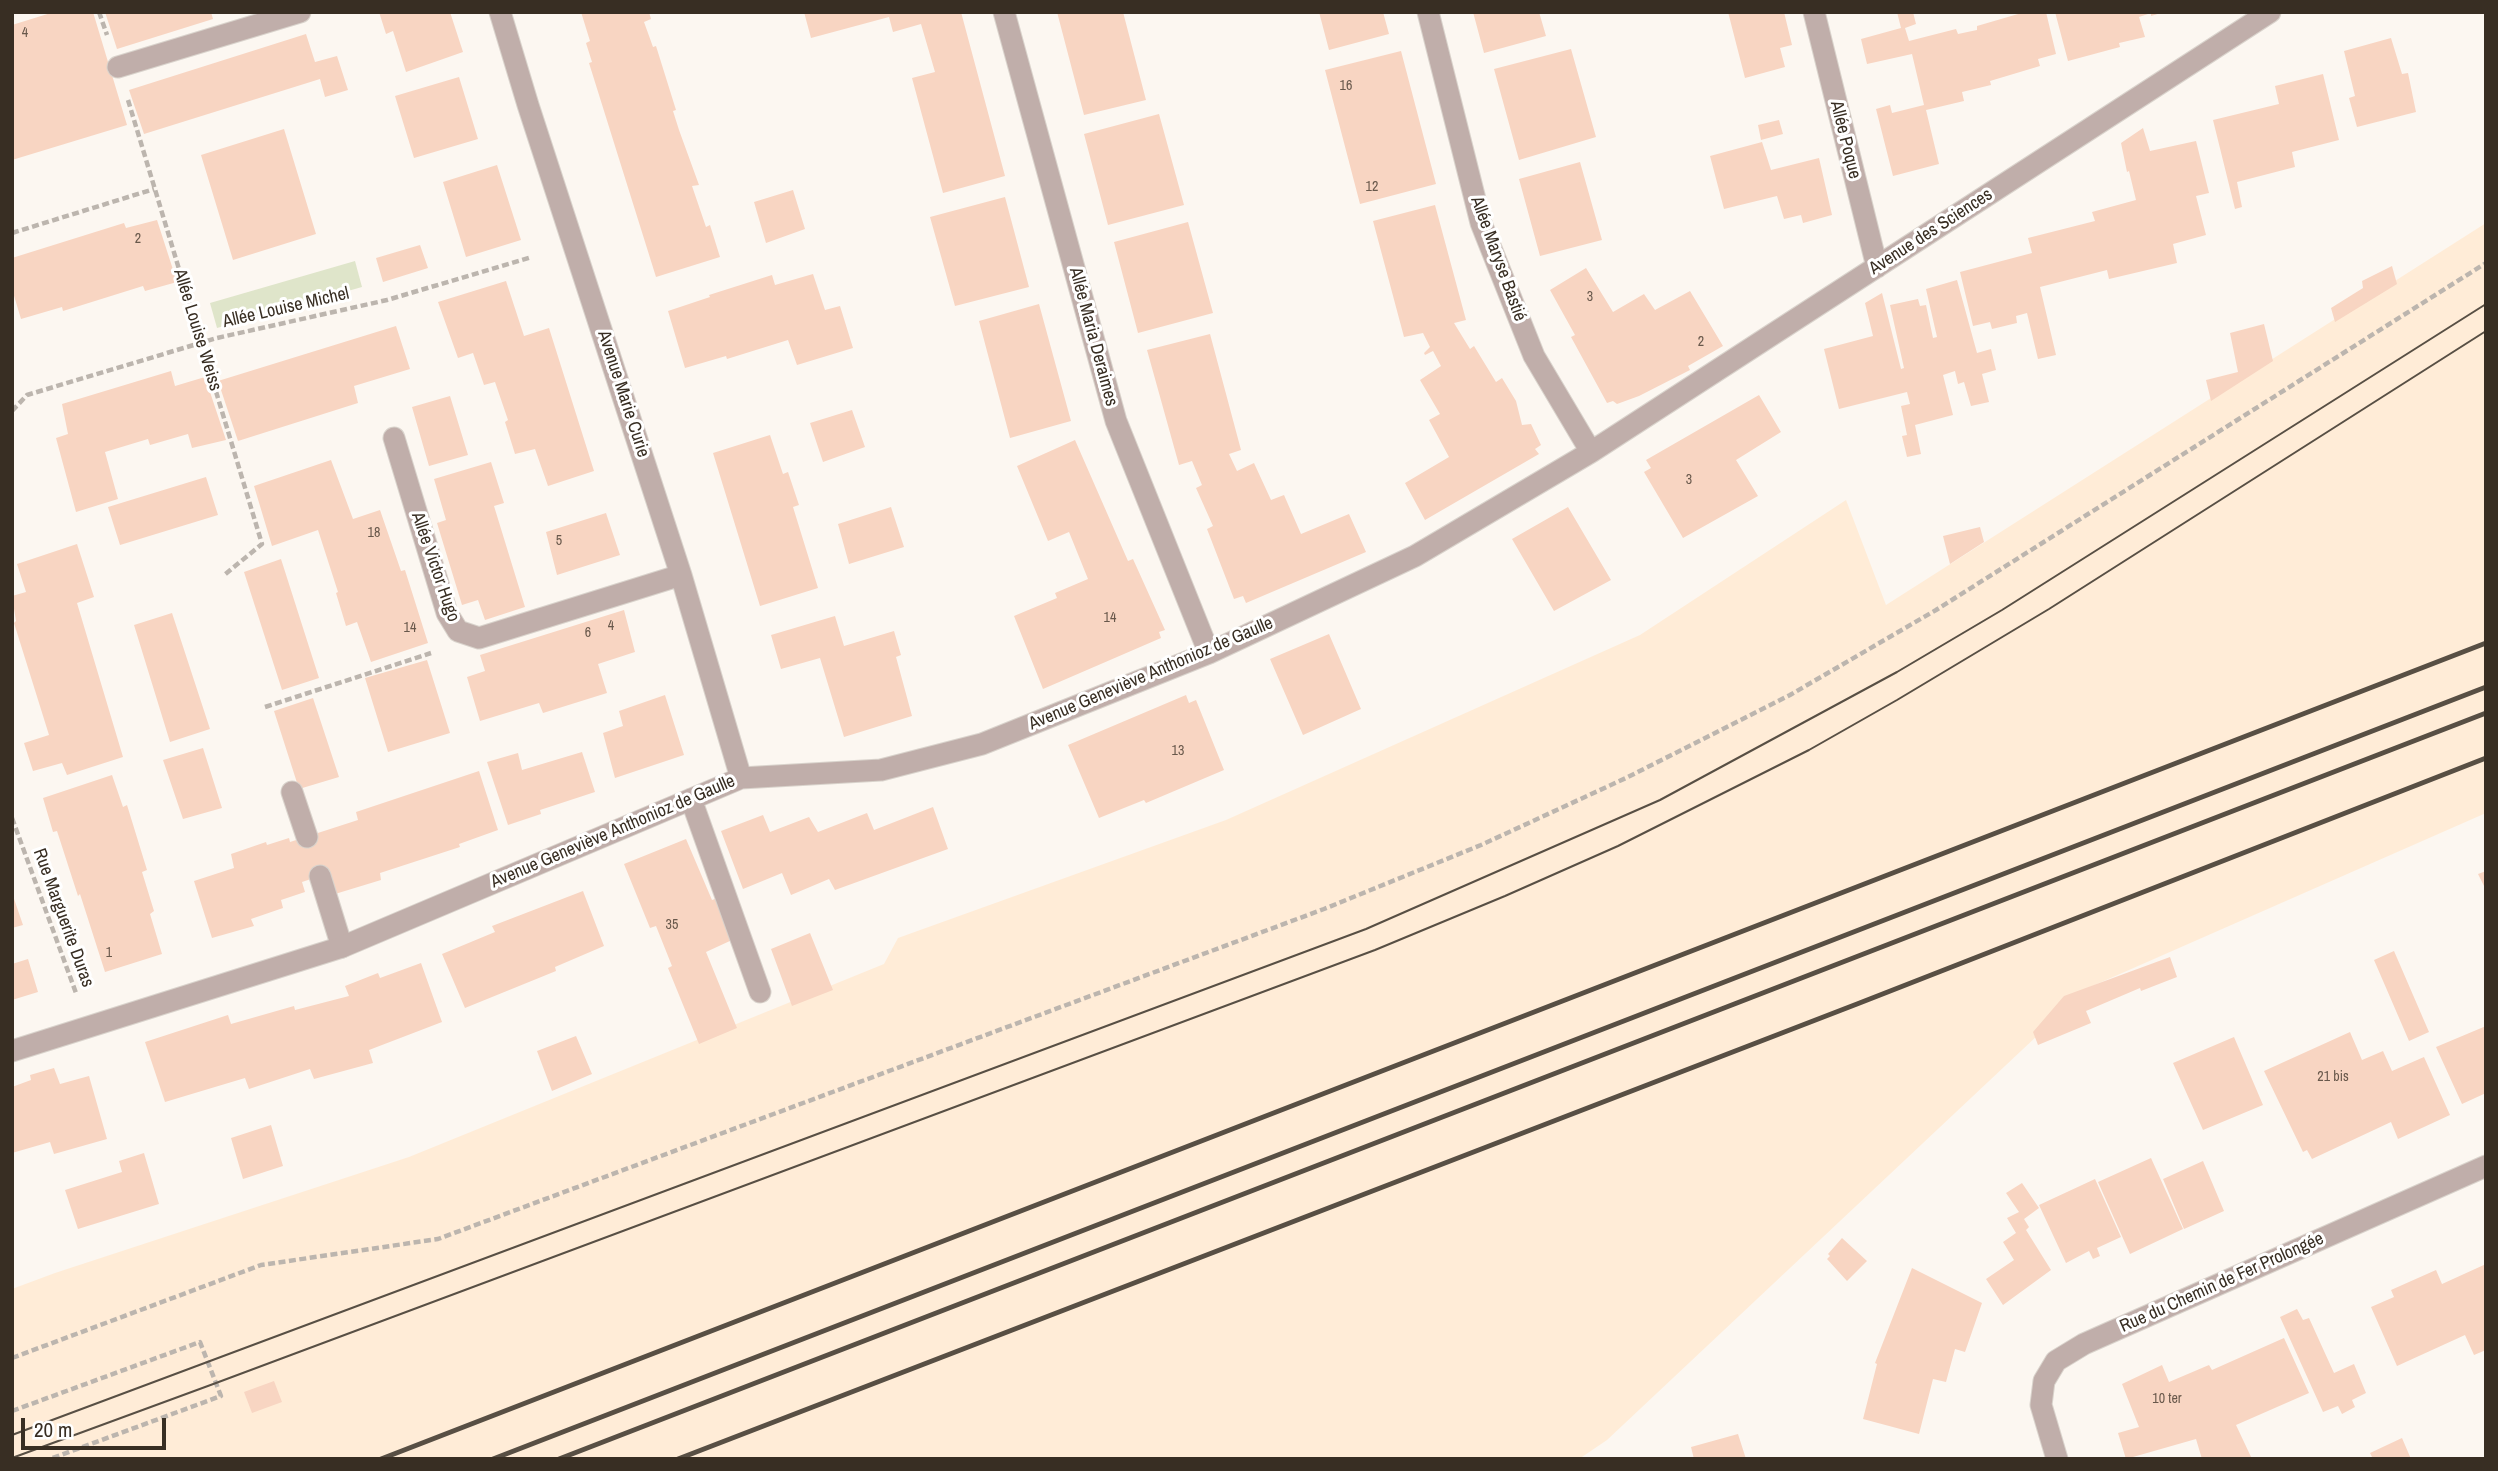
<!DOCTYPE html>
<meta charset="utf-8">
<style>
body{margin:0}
#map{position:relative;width:2498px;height:1471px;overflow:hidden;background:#fcf7f1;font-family:"Archivo Narrow",sans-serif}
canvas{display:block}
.frame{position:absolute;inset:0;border:14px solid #382e23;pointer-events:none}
.scale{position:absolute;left:21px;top:1418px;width:145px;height:32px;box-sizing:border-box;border:4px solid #382e23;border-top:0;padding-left:9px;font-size:21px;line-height:24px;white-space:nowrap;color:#382e23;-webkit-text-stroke:5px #fff;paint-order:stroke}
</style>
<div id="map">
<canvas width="2498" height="1471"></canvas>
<div class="frame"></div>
<div class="scale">20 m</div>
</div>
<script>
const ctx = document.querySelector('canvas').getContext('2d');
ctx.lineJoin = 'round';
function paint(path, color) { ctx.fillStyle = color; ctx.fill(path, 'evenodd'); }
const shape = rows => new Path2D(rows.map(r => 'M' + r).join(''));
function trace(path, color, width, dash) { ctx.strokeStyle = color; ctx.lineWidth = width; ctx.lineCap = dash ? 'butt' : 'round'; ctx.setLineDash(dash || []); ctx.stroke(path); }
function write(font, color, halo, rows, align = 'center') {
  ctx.font = font + ' "Archivo Narrow",sans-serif'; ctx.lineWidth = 6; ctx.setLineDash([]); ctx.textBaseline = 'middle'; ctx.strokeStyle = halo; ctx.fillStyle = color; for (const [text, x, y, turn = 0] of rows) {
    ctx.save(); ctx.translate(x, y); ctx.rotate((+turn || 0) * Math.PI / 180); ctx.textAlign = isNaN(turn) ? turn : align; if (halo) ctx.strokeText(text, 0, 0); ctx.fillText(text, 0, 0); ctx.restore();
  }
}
const built = shape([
 [2486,223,2486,813,2088,988,1607,1440,1579,1459,12,1459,12,1289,55,1273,409,1157,884,964,898,938,1226,820,1640,635,1846,500,1886,605]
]);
const green = shape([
 [355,261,362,287,217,328,210,303]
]);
const building = shape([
 [54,12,93,12,127,125,12,160,12,25],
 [105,12,211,12,213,19,117,49],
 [379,12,450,12,463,52,406,72,393,31,386,34],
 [581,12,649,12,651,19,644,22,653,47,656,46,676,110,673,111,679,130,699,185,692,186,706,227,710,225,720,257,656,277,589,63,592,62,586,43,590,41],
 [804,12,961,12,1005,176,943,193,912,78,935,72,921,24,893,32,889,17,811,38],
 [1057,12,1123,12,1146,100,1084,115],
 [1319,12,1383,12,1389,34,1329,50],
 [1473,12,1539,12,1546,36,1484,53],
 [1728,12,1784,12,1792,45,1780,48,1785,67,1745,78],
 [1897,12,1913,12,1916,24,1905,28,1909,41,1956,29,1958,34,1977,30,1977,26,2025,12,2046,12,2056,54,2038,59,2040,66,1990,81,1991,85,1962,92,1964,101,1926,110,1939,164,1893,176,1876,109,1890,105,1892,113,1924,105,1912,54,1867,64,1861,39,1901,28],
 [2055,12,2161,12,2161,13,2151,16,2151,13,2139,17,2145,37,2119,43,2120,47,2068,61],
 [306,34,315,62,337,56,348,90,325,97,320,79,144,134,129,90],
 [2391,38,2402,74,2408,73,2416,112,2357,127,2349,98,2355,96,2344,51],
 [1571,49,1596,137,1519,160,1494,69],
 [1401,51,1436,184,1360,204,1325,70],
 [2323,74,2339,140,2292,152,2295,167,2237,182,2242,207,2235,209,2213,120,2279,104,2275,86],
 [459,77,478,139,414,158,395,96],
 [1159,114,1184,205,1108,225,1084,134],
 [1779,120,1783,134,1761,140,1758,125],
 [2143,128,2150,151,2196,141,2209,193,2196,196,2206,235,2173,244,2177,263,2109,279,2107,270,2040,287,2056,355,2038,359,2027,313,2016,316,2017,323,1992,329,1990,322,1973,326,1960,272,2032,253,2028,238,2095,221,2092,212,2136,200,2129,171,2127,172,2121,143],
 [284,129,316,234,233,260,201,155],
 [1762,142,1771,170,1819,158,1832,215,1803,223,1801,215,1784,219,1777,196,1724,209,1710,156],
 [1580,162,1602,240,1540,256,1519,179],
 [497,165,521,240,466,257,443,182],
 [793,190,805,229,766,243,754,202],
 [1005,197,1029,287,955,306,930,217],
 [1435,205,1466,320,1454,323,1470,349,1474,346,1496,382,1502,378,1516,401,1522,425,1531,424,1541,445,1535,449,1539,454,1425,520,1405,483,1449,457,1429,420,1440,414,1420,380,1441,366,1433,351,1425,355,1424,353,1430,347,1423,333,1404,337,1373,221],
 [157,220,177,282,145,291,143,286,63,311,62,307,21,319,12,289,12,258,124,223,126,228],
 [1188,222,1213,313,1138,333,1114,242],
 [420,245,428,268,383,282,376,258],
 [2392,266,2397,284,2335,322,2331,308,2363,288,2362,281],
 [1586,268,1613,312,1644,294,1655,310,1690,291,1723,346,1688,366,1690,370,1639,396,1617,404,1613,401,1607,403,1571,337,1575,335,1550,290],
 [813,274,825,310,840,306,853,348,797,365,788,340,727,359,726,356,685,368,668,311,710,297,709,295,772,275,775,285],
 [1957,280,1977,353,1991,349,1996,370,1982,374,1989,402,1971,406,1964,382,1958,384,1955,371,1943,375,1953,415,1915,425,1921,454,1907,457,1902,436,1907,435,1901,406,1910,404,1907,392,1839,409,1824,349,1873,336,1865,303,1882,293,1901,369,1904,368,1890,305,1918,299,1920,306,1926,305,1933,338,1937,337,1926,289],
 [506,281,524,336,549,328,594,471,548,486,535,449,515,454,505,422,508,420,495,382,484,385,473,353,458,358,438,302],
 [1039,304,1071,421,1010,438,979,321],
 [2264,324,2273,361,2211,401,2206,380,2238,372,2230,333],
 [396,326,410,369,354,386,358,403,238,441,218,381],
 [1210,334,1241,450,1229,454,1237,471,1254,463,1271,500,1284,495,1301,534,1349,514,1366,552,1246,603,1243,596,1234,599,1207,529,1213,526,1196,488,1202,485,1192,461,1179,465,1147,350],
 [171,371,175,386,205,377,226,440,192,448,188,434,150,445,148,439,105,452,118,499,76,512,56,438,68,434,62,404],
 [1759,395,1781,432,1736,460,1758,496,1683,538,1644,472,1651,468,1646,460],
 [450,396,468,455,429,466,412,407],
 [852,410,865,447,823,462,810,423],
 [770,435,783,474,788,472,799,505,793,507,818,588,760,606,713,453],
 [1075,440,1128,561,1133,559,1165,630,1159,632,1161,638,1043,689,1014,616,1057,598,1055,593,1088,579,1069,532,1048,541,1017,466],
 [331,460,353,519,380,510,401,571,405,570,428,643,371,662,357,622,346,626,336,593,338,592,318,530,272,546,254,486],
 [491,462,504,503,494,506,525,607,485,620,478,600,462,605,437,523,446,520,434,479],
 [206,477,218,515,120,545,108,507],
 [891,507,904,547,849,564,838,524],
 [1568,507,1611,580,1554,611,1512,539],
 [606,513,620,555,557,575,546,532],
 [1980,527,1984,542,1950,564,1943,536],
 [77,544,94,597,77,603,123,757,67,775,62,763,33,771,24,743,49,735,14,623,16,621,12,596,26,592,17,564],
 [281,559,319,678,282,690,244,572],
 [624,610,635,652,598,664,607,693,543,713,539,703,480,721,467,677,485,671,480,655],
 [172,613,210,729,170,742,134,625],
 [835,616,844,646,894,631,901,655,896,657,912,716,844,737,820,658,781,669,771,635],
 [1329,634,1361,709,1303,735,1270,659],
 [427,660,450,733,388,752,365,678],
 [665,695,684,755,615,778,603,733,623,726,619,711],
 [1186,695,1189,703,1196,700,1224,770,1146,803,1144,800,1099,818,1068,745],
 [313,698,339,777,299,789,274,711],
 [203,748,222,808,183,819,163,760],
 [582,752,595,792,540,810,541,814,508,825,487,762,518,753,522,770],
 [479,771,498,830,459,844,460,847,380,873,381,880,335,894,329,873,302,882,305,892,281,900,283,908,251,919,254,926,212,938,194,881,234,868,231,854,266,842,267,845,289,838,290,842,358,820,356,812],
 [112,775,123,807,127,805,147,870,142,872,154,911,150,914,162,954,105,972,80,894,78,896,57,831,53,832,43,798],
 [933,807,948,849,835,890,829,879,791,895,782,873,743,889,721,831,763,815,770,832,809,817,818,832,867,813,874,830],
 [686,839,712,900,715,899,732,940,706,952,737,1028,699,1044,668,968,672,966,656,926,650,928,624,864],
 [2486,871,2486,890,2478,874],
 [583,891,604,946,555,967,556,971,465,1008,442,954,495,932,492,926],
 [12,893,23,925,12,928],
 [810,933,833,990,792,1006,771,949],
 [2394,951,2429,1032,2409,1041,2374,960],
 [2170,957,2177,977,2141,991,2140,988,2086,1011,2091,1023,2038,1045,2033,1032,2064,996],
 [28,959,38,992,12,1000,12,964],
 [421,963,442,1022,369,1050,373,1063,314,1079,310,1069,249,1089,245,1078,165,1102,145,1042,228,1015,231,1024,294,1006,295,1010,349,996,345,986,378,973,380,978],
 [2486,1026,2486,1093,2462,1104,2436,1047],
 [2350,1032,2362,1060,2383,1051,2392,1071,2424,1057,2450,1115,2398,1139,2391,1122,2312,1159,2307,1150,2303,1152,2264,1071],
 [576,1036,592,1074,552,1091,537,1051],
 [2234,1037,2263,1105,2203,1130,2173,1063],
 [54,1068,60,1084,89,1076,107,1139,54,1154,50,1142,12,1153,12,1087,31,1080,30,1075],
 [271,1125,283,1166,243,1179,231,1138],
 [144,1153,159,1204,78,1229,65,1190,122,1172,119,1161],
 [2151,1158,2183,1229,2130,1254,2098,1182],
 [2203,1161,2224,1211,2184,1229,2163,1179],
 [2095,1179,2121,1237,2097,1248,2100,1256,2093,1259,2089,1251,2066,1263,2039,1205],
 [2022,1183,2039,1208,2024,1219,2029,1227,2026,1230,2051,1270,2003,1305,1986,1279,2014,1260,2003,1242,2016,1233,2007,1218,2019,1212,2006,1193],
 [1842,1238,1867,1261,1847,1281,1827,1259,1830,1256,1828,1254],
 [2486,1264,2486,1350,2474,1355,2465,1335,2397,1366,2371,1307,2394,1297,2391,1290,2436,1270,2442,1284],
 [1912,1268,1982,1303,1965,1352,1955,1349,1946,1382,1933,1379,1919,1434,1863,1419,1877,1364,1875,1363],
 [2297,1309,2303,1320,2309,1318,2334,1373,2354,1364,2366,1393,2352,1400,2355,1407,2342,1414,2338,1406,2323,1412,2280,1317],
 [2284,1338,2309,1393,2236,1425,2252,1459,2202,1459,2196,1439,2126,1459,2118,1433,2139,1427,2122,1384,2162,1365,2169,1382,2209,1365,2212,1370],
 [274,1381,282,1402,252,1413,244,1392],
 [1738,1434,1746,1459,1694,1459,1691,1447],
 [2402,1438,2411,1459,2373,1459,2370,1453]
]);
const path = shape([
 [99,12,107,35],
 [128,100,262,544,223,576],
 [12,233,154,189],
 [12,411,27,395,217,338,387,300,532,257],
 [265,707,431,653],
 [12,818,76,993],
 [12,1358,261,1265,438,1239,1324,909,1481,845,1626,778,1790,695,1936,610,2486,263],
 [12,1411,200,1342,221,1396,50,1459]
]);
const lane = shape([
 [118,67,300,12],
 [292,792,307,837],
 [320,876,342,947],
 [2057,1459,2041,1405,2044,1381,2056,1361,2084,1344,2486,1166]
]);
const street = shape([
 [500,12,528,105,681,575,741,778],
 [1004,12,1116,421,1209,653],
 [1428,12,1481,223,1534,356,1591,452],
 [1814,12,1877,267],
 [394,438,447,613,458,631,479,638,681,575],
 [691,799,760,992],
 [12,1051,342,947,741,778,881,770,982,744,1209,653,1415,556,1591,452,2270,12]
]);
const tram = shape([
 [12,1435,1366,929,1660,800,1897,672,2002,610,2486,304],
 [12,1458,216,1383,1375,950,1505,896,1618,846,1809,750,1897,700,2049,609,2486,331]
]);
const rail = shape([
 [381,1459,2486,643],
 [493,1459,2486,687],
 [559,1459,2486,713],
 [678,1459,1857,1004,2486,758]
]);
const numberNames = [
 ["4",25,33],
 ["16",1346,86],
 ["12",1372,187],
 ["2",138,239],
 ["3",1590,297],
 ["2",1701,342],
 ["3",1689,480],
 ["18",374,533],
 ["5",559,541],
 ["14",1110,618],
 ["4",611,626],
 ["14",410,628],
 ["6",588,633],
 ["13",1178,751],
 ["35",672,925],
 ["1",109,953],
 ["21 bis",2333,1077],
 ["10 ter",2167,1399]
];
const streetNames = [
 ["Allée Poque",1845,140,76],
 ["Avenue des Sciences",1931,232,-33],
 ["Allée Maryse Bastié",1498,259,70],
 ["Allée Louise Michel",286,308,-13],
 ["Allée Louise Weiss",197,330,73],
 ["Allée Maria Deraimes",1093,337,75],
 ["Avenue Marie Curie",623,394,72],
 ["Allée Victor Hugo",435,567,71],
 ["Avenue Geneviève Anthonioz de Gaulle",1151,674,-23],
 ["Avenue Geneviève Anthonioz de Gaulle",613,832,-23],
 ["Rue Marguerite Duras",63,918,70],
 ["Rue du Chemin de Fer Prolongée",2222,1283,-24]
];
paint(built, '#ffecd7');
paint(green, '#dfe5ca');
paint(building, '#f8d5c2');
trace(lane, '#d9d3cc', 23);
trace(street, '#d9d3cc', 23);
trace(path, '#bcb5ae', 4.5, [7, 3.5]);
trace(lane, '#c0aeaa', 21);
trace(street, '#c0aeaa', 21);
trace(tram, '#584f44', 2);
trace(rail, '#584f44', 5);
write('14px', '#68584b', null, numberNames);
write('18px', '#382e23', '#fff', streetNames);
</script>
